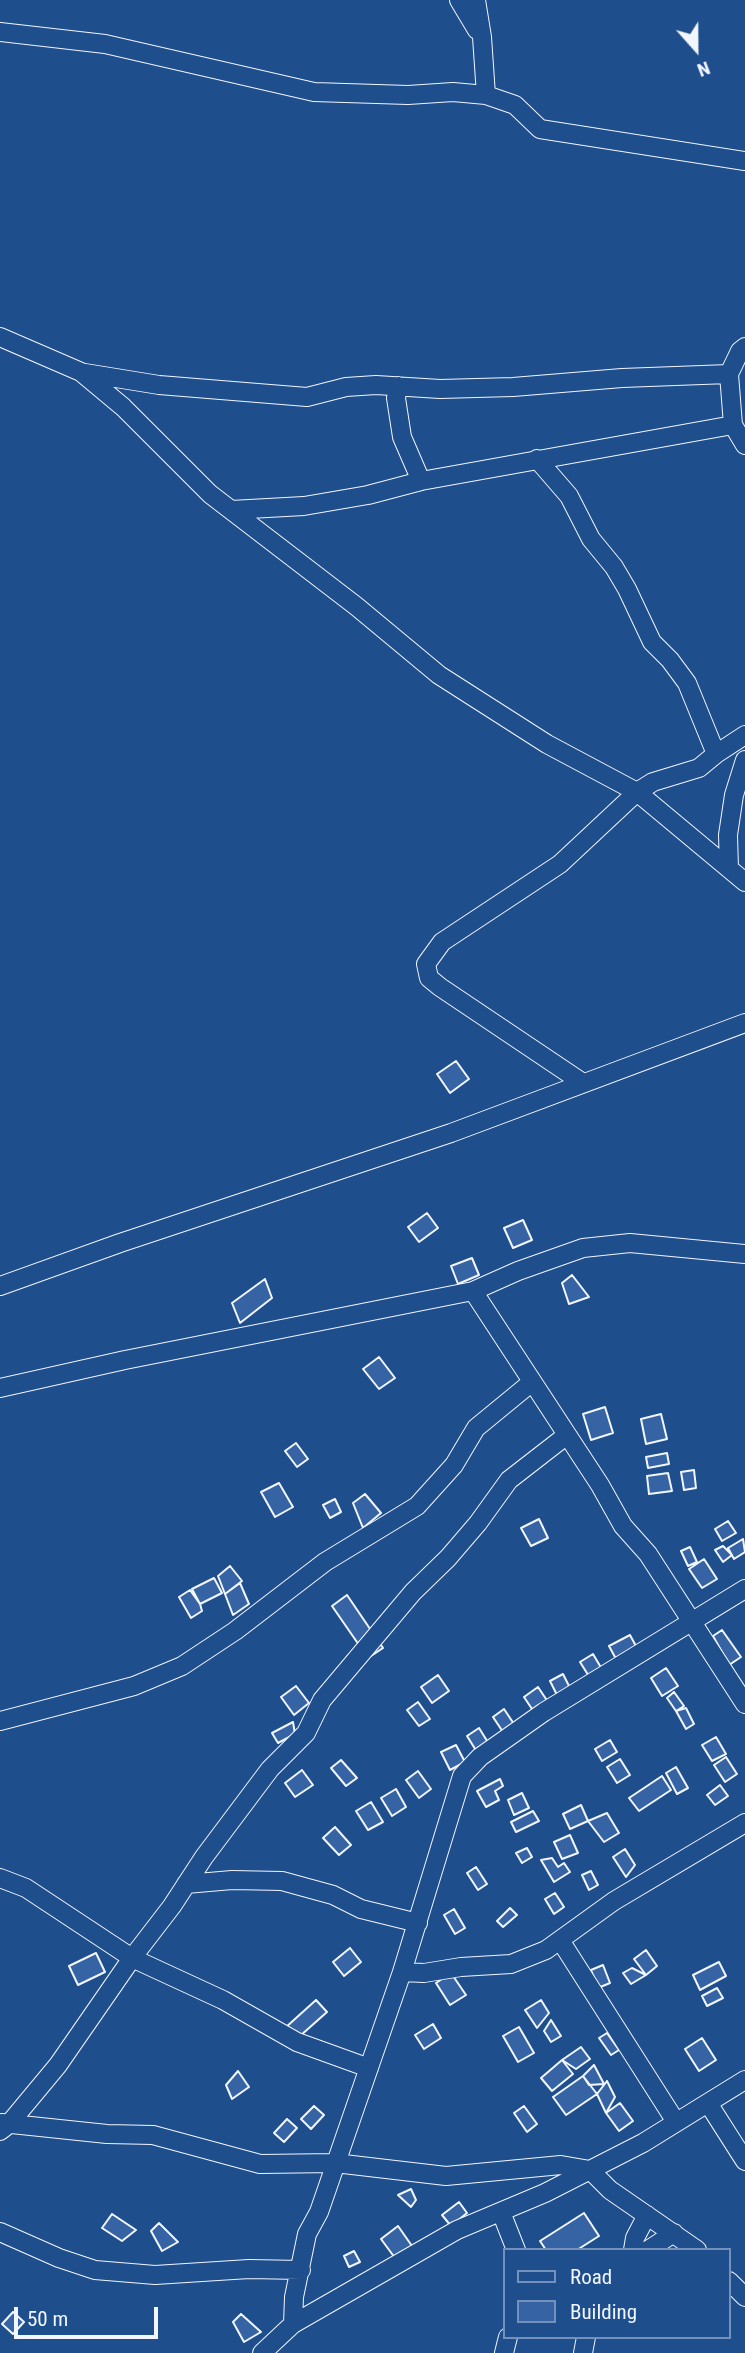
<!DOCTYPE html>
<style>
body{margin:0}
#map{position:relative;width:745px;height:2353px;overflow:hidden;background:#1f4e8c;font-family:"Roboto Condensed",sans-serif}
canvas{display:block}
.legend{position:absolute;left:503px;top:2248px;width:228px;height:91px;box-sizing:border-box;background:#1f4e8c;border:2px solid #7391ba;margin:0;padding:9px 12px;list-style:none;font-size:21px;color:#f2f6ff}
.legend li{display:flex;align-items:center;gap:14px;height:35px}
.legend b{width:35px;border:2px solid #7391ba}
.north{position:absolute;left:661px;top:14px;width:70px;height:70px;-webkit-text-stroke:5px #1f4e8c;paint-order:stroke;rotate:159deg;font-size:19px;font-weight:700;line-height:28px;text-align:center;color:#f2f6ff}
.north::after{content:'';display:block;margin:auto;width:24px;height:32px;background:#f2f6ff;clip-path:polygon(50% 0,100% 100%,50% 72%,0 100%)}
.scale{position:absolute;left:14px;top:2307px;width:144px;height:32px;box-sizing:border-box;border:4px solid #f2f6ff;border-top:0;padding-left:9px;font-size:21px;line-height:24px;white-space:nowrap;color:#f2f6ff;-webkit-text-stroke:5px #1f4e8c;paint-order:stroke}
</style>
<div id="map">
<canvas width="745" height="2353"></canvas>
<ul class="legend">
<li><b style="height:9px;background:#1f4e8c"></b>Road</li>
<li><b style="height:19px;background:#3563a3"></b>Building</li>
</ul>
<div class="north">N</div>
<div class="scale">50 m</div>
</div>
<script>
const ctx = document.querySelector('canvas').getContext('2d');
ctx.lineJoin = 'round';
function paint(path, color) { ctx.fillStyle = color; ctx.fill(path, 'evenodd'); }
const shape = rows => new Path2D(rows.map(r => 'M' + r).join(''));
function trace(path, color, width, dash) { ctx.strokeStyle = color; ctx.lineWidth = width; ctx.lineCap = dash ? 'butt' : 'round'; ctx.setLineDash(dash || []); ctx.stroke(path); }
const building = shape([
 [456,1061,469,1079,450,1093,437,1074,456,1061],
 [427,1213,438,1228,419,1242,408,1227,427,1213],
 [523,1220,532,1240,513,1248,504,1228,523,1220],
 [472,1258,479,1275,458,1284,451,1266,472,1258],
 [572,1275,589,1297,569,1304,562,1283,572,1275],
 [265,1279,272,1298,240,1323,232,1303,265,1279],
 [379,1357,395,1378,379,1389,363,1369,379,1357],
 [605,1407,613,1433,591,1440,583,1414,605,1407],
 [661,1414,667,1439,646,1444,641,1419,661,1414],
 [296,1443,308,1459,297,1467,285,1451,296,1443],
 [667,1453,669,1464,648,1468,646,1457,667,1453],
 [694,1470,696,1488,684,1490,681,1472,694,1470],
 [668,1473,672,1491,649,1494,647,1476,668,1473],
 [279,1483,293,1507,275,1517,261,1492,279,1483],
 [365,1494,381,1513,363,1528,353,1503,365,1494],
 [335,1499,341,1512,330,1518,323,1505,335,1499],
 [539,1519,548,1538,531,1546,521,1528,539,1519],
 [728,1521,736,1533,722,1541,715,1529,728,1521],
 [743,1539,745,1552,734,1559,728,1548,743,1539],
 [723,1546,732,1555,723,1562,715,1550,723,1546],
 [690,1547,697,1562,688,1566,681,1551,690,1547],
 [704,1559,717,1579,702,1588,689,1569,704,1559],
 [230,1566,242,1581,225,1594,218,1576,230,1566],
 [214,1578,222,1593,200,1604,192,1589,214,1578],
 [240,1583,249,1604,233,1615,225,1594,240,1583],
 [190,1590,200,1604,202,1611,191,1618,179,1597,190,1590],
 [347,1595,383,1648,368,1658,332,1606,347,1595],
 [722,1630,741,1657,729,1665,713,1636,722,1630],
 [630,1635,637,1648,616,1659,609,1646,630,1635],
 [593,1654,603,1671,590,1678,580,1662,593,1654],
 [666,1668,678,1686,662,1696,651,1678,666,1668],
 [563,1674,571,1690,558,1697,550,1681,563,1674],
 [438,1675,449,1691,432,1703,421,1687,438,1675],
 [296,1686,309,1703,294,1715,281,1697,296,1686],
 [538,1687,548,1702,534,1712,524,1697,538,1687],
 [674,1692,684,1706,676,1711,667,1698,674,1692],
 [418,1702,430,1719,419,1726,407,1710,418,1702],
 [686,1708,694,1724,686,1729,676,1711,686,1708],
 [504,1709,514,1724,503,1732,493,1717,504,1709],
 [293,1722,295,1734,278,1743,272,1733,293,1722],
 [479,1728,489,1744,477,1752,467,1736,479,1728],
 [716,1737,726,1754,712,1761,702,1745,716,1737],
 [610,1740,617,1752,602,1761,595,1749,610,1740],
 [456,1745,465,1762,450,1770,441,1752,456,1745],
 [726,1757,737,1774,725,1782,714,1765,726,1757],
 [620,1759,630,1775,617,1783,607,1767,620,1759],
 [341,1760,357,1778,346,1786,331,1768,341,1760],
 [676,1767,688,1788,677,1794,666,1773,676,1767],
 [302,1770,313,1785,295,1797,285,1783,302,1770],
 [418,1771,431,1789,419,1798,406,1780,418,1771],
 [662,1776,671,1790,639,1811,629,1798,662,1776],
 [500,1779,503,1786,495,1791,499,1800,486,1807,477,1791,500,1779],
 [720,1785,728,1796,715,1805,707,1795,720,1785],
 [396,1789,406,1807,392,1816,381,1798,396,1789],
 [522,1793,529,1808,514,1815,508,1800,522,1793],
 [371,1802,383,1822,368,1830,356,1811,371,1802],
 [581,1805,588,1821,570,1829,563,1814,581,1805],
 [533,1811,539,1821,516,1832,511,1822,533,1811],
 [607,1813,619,1833,604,1842,588,1821,607,1813],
 [335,1827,351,1845,339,1855,323,1838,335,1827],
 [570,1835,578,1853,562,1859,554,1842,570,1835],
 [527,1848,532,1857,522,1863,516,1853,527,1848],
 [625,1849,635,1865,626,1877,613,1857,625,1849],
 [552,1858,558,1867,564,1863,570,1872,554,1882,541,1860,552,1858],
 [476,1867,487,1884,478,1890,467,1873,476,1867],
 [591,1871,598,1885,589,1890,582,1875,591,1871],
 [555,1893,564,1907,554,1914,545,1899,555,1893],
 [510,1908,517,1915,503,1927,497,1921,510,1908],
 [454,1909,465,1928,455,1934,444,1915,454,1909],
 [350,1948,361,1962,344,1976,333,1962,350,1948],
 [646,1950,657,1966,646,1975,634,1959,646,1950],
 [96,1953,105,1972,78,1985,69,1966,96,1953],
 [719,1962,726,1976,700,1990,693,1975,719,1962],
 [603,1965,610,1983,598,1988,591,1970,603,1965],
 [632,1968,646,1975,631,1984,623,1973,632,1968],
 [451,1973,466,1995,450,2005,436,1983,451,1973],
 [717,1988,723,1998,707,2006,702,1996,717,1988],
 [316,2000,327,2012,300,2036,285,2028,316,2000],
 [541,2000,549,2013,537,2028,525,2010,541,2000],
 [551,2020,561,2036,551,2042,544,2031,551,2020],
 [433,2024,441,2038,424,2049,415,2035,433,2024],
 [519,2027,534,2053,518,2062,503,2036,519,2027],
 [607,2033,619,2050,611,2055,599,2038,607,2033],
 [702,2038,716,2060,699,2071,685,2049,702,2038],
 [581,2047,590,2059,576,2069,562,2060,581,2047],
 [562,2060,573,2074,552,2091,541,2078,562,2060],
 [594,2065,604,2084,589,2085,583,2076,594,2065],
 [238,2071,249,2087,232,2099,226,2085,238,2071],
 [583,2076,597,2094,566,2115,553,2097,583,2076],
 [607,2081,615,2097,606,2113,597,2094,607,2081],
 [620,2103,633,2121,619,2131,606,2113,620,2103],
 [314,2106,324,2115,311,2129,301,2119,314,2106],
 [524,2106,537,2124,527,2132,514,2113,524,2106],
 [287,2119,297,2128,284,2142,274,2133,287,2119],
 [411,2189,416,2200,411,2207,398,2195,411,2189],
 [459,2202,467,2213,451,2226,442,2215,459,2202],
 [584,2213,599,2236,577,2250,546,2250,540,2241,584,2213],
 [112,2214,136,2230,122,2241,102,2228,112,2214],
 [159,2223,178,2242,162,2251,151,2231,159,2223],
 [398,2226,412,2246,395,2258,381,2239,398,2226],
 [354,2251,360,2262,349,2267,344,2256,354,2251],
 [13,2312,24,2322,13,2334,2,2324,13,2312],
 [241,2314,261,2332,244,2342,233,2322,241,2314]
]);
const minor = shape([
 [459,0,477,30],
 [476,0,482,37,486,95],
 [0,32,105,44,314,92,408,95,453,92,486,95,515,105,540,129,745,161],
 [0,337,81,372,123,407,210,494,356,606,439,675,547,744,637,792,745,882],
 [745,347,740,351,729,374,733,425,745,445],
 [85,373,159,385,307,397,346,387,376,385,440,389,513,387,622,378,729,374],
 [398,386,396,398,402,437,421,481],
 [537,459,569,496,591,539,614,567,627,589,652,642,670,660,687,683,716,754],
 [231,510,304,506,368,495,421,481,733,425],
 [729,868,728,835,734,795,745,760],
 [583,1083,440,987,429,978,426,964,442,942,560,864,637,792,653,782,699,768,716,754,745,735],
 [0,1286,120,1243,451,1133,745,1023],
 [473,1291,600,1485,623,1526,648,1554,745,1704],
 [0,1388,125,1360,473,1291,518,1271,583,1248,630,1243,745,1254],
 [0,1721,134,1686,182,1666,235,1631,325,1562,417,1506,454,1465,476,1428,532,1382],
 [0,1878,26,1888,132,1958,223,2000,297,2042,369,2068],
 [186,1884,232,1880,282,1881,333,1895,361,1909,418,1923],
 [560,1940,676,2122],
 [402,1972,424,1973,461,1967,511,1964,546,1950,614,1901,745,1823],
 [708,2103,745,2161],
 [2,2123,107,2134,153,2135,260,2164,335,2163,446,2176,561,2165,590,2170,610,2190,697,2250],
 [0,2131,9,2124,58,2065,132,1958,172,1906,204,1857,270,1769,306,1733,322,1700,413,1592,448,1558,478,1523,509,1480,567,1435],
 [501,2212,516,2250],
 [0,2232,59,2258,95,2270,155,2275,249,2269,301,2270],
 [633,2250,635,2238,647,2215],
 [648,2250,674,2233],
 [729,2281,745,2297],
 [293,2324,294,2297,307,2234,319,2212,402,1972,462,1776,480,1757,544,1712,745,1589],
 [262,2353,293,2324,457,2230,545,2193,643,2143,745,2080],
 [504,2353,508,2337],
 [583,2353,586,2337]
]);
paint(building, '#3563a3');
trace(building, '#f2f6ff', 2);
trace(minor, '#f2f6ff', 20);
trace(minor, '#1f4e8c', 18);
</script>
